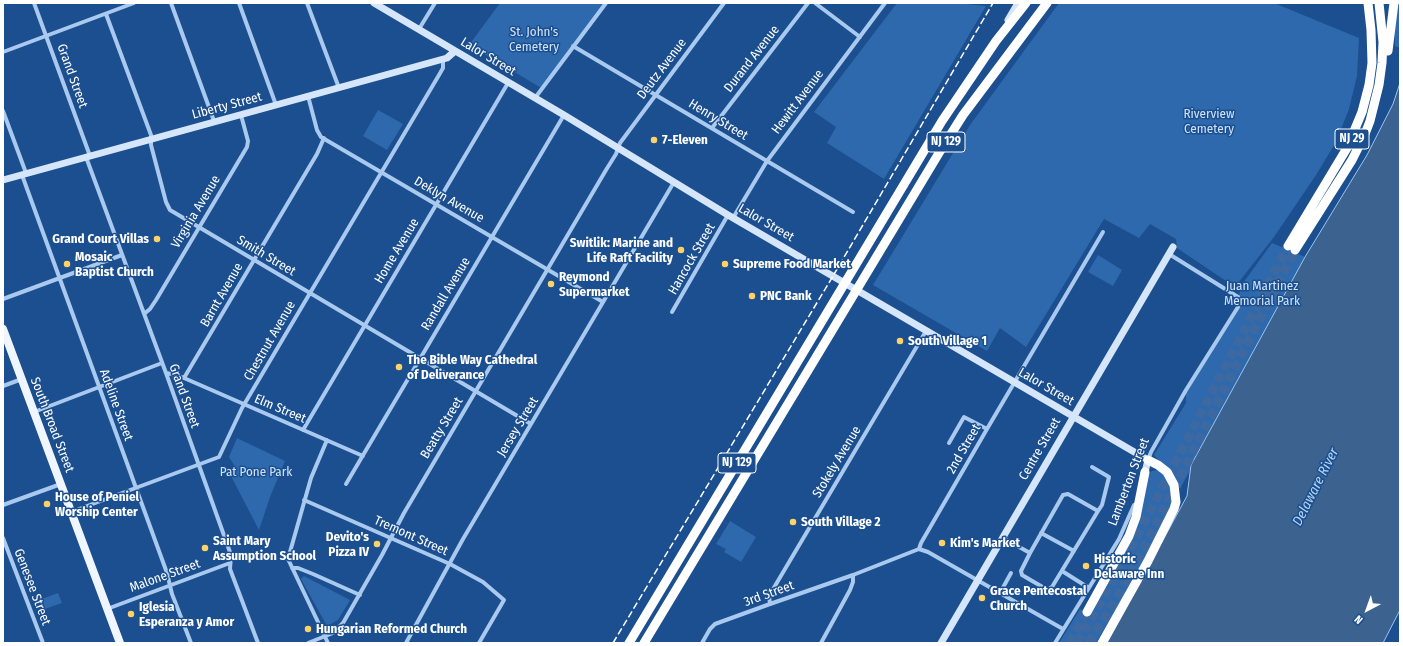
<!DOCTYPE html>
<style>
body{margin:0}
#map{position:relative;width:1403px;height:646px;overflow:hidden;background:#1b4f8f;font-family:"Fira Sans Condensed",sans-serif}
canvas{display:block}
.frame{position:absolute;inset:0;border:4px solid #fff;pointer-events:none}
.north{position:absolute;left:1347px;top:590px;width:40px;height:40px;-webkit-text-stroke:3px #1b4f8f;paint-order:stroke;rotate:221deg;font-size:11px;font-weight:700;line-height:16px;text-align:center;color:#fff}
.north::after{content:'';display:block;margin:auto;width:14px;height:18px;background:#fff;clip-path:polygon(50% 0,100% 100%,50% 72%,0 100%)}
</style>
<div id="map">
<canvas width="1403" height="646"></canvas>
<div class="frame"></div>
<div class="north">N</div>
</div>
<script>
const ctx = document.querySelector('canvas').getContext('2d');
ctx.lineJoin = 'round';
function paint(path, color) { ctx.fillStyle = color; ctx.fill(path, 'evenodd'); }
const shape = rows => new Path2D(rows.map(r => 'M' + r).join(''));
function trace(path, color, width, dash) { ctx.strokeStyle = color; ctx.lineWidth = width; ctx.lineCap = dash ? 'butt' : 'round'; ctx.setLineDash(dash || []); ctx.stroke(path); }
function write(font, color, halo, rows, align = 'center') {
  ctx.font = font + ' "Fira Sans Condensed",sans-serif'; ctx.lineWidth = 3; ctx.setLineDash([]); ctx.textBaseline = 'middle'; ctx.strokeStyle = halo; ctx.fillStyle = color; for (const [text, x, y, turn = 0] of rows) {
    ctx.save(); ctx.translate(x, y); ctx.rotate((+turn || 0) * Math.PI / 180); ctx.textAlign = isNaN(turn) ? turn : align; if (halo) ctx.strokeText(text, 0, 0); ctx.fillText(text, 0, 0); ctx.restore();
  }
}
const green = shape([
 [500,3,608,3,543,89,469,45],
 [897,3,955,3,986,6,884,179,827,143,836,127,814,112],
 [1059,3,1274,3,1359,38,1357,76,1349,109,1336,142,1316,175,1274,237,1235,287,1177,248,1176,239,1150,224,1139,238,1104,219,1026,347,1000,328,987,351,873,285,970,125],
 [1399,3,1400,3,1400,48,1395,46,1395,25],
 [378,110,403,124,387,150,363,136],
 [1272,243,1305,257,1180,489,1172,475,1154,455,1186,403,1186,390,1238,307,1238,297,1243,283],
 [1098,255,1122,270,1113,286,1088,272],
 [237,438,285,461,270,497,259,530,232,478,234,465,229,457],
 [1158,470,1166,477,1173,494,1168,520,1096,643,1059,643,1080,609,1089,614,1120,558,1148,475,1152,471],
 [730,521,756,537,741,562,724,552,726,549,716,544],
 [304,576,350,600,338,620,327,626,301,579],
 [58,593,62,603,39,611,36,601]
]);
const water = shape([
 [1400,83,1400,610,1383,643,1107,643,1187,496,1191,465,1305,257,1367,155,1393,104,1400,83]
]);
const highwayTunnel = shape([
 [1069,643,1087,612],
 [1077,643,1100,604,1134,542,1288,246],
 [1088,643,1110,610,1144,548,1295,250]
]);
const street = shape([
 [34,3,90,156],
 [171,3,214,121],
 [239,3,276,105],
 [307,3,339,88],
 [815,3,860,37],
 [106,14,151,135,151,145,166,202,170,210,531,424],
 [419,29,435,3],
 [573,46,853,212],
 [3,52,134,3],
 [308,96,317,130,321,137,603,302],
 [535,98,606,3],
 [3,111,26,173],
 [712,128,808,3],
 [86,157,166,373,231,555,230,569,258,643],
 [22,175,167,573,172,594,191,643],
 [733,218,767,161,885,3],
 [3,299,122,255],
 [672,312,728,215],
 [144,314,150,309,156,300,247,147,248,141,241,115],
 [166,373,172,374,184,378,363,456],
 [184,378,317,154,324,138],
 [3,386,22,379],
 [34,412,162,363],
 [303,430,508,83],
 [327,440,311,478,288,559,328,643],
 [949,443,964,417,987,429],
 [1148,460,1151,452,1186,390,1238,307,1240,301,1238,297,1169,254],
 [1092,467,1109,477,1102,505,1098,511,1052,587,1049,589,1046,589,1022,575,1021,571,1030,553,1063,495,1068,494,1098,511],
 [346,484,564,115],
 [304,500,450,564,483,582,504,600,479,643],
 [3,505,61,484],
 [71,512,219,457,242,408,439,75,443,68,443,59],
 [1041,533,1074,551],
 [3,538,43,643],
 [1003,538,1030,553],
 [919,549,928,552,1063,629],
 [292,568,298,568,313,574,360,595],
 [1062,571,1089,588],
 [1000,593,1011,573],
 [770,604,769,596,926,331],
 [107,609,230,563],
 [308,643,333,633,343,623,382,555,404,513,606,170,616,154,620,143,724,3],
 [406,643,463,539,674,182],
 [702,643,710,629,715,624,770,604,853,575,919,549,921,543,987,429,1103,232],
 [821,643,850,590,853,582,853,575],
 [1055,643,1119,539,1134,505]
]);
const secondary = shape([
 [374,3,564,115,728,215,1148,460,1145,472],
 [1008,20,1018,3],
 [3,180,447,58,455,51],
 [941,643,1173,247]
]);
const primary = shape([
 [3,329,120,643]
]);
const highway = shape([
 [1388,51,1394,3],
 [1288,246,1347,148,1362,112,1369,85,1372,63,1371,30,1368,3],
 [1295,250,1352,160,1365,134,1370,121,1379,85,1382,63,1383,42,1379,3],
 [1087,612,1129,536,1136,517,1145,472],
 [629,643,942,121,996,41,1026,3],
 [644,643,939,153,963,115,1047,3],
 [1102,643,1148,561,1174,509,1176,502,1174,485,1167,472,1158,465,1148,460]
]);
const rail = shape([
 [613,643,833,276,993,3]
]);
const markers = [
 [654,140,4,"#ffd166"],
 [157,239,4,"#ffd166"],
 [681,250,4,"#ffd166"],
 [67,264,4,"#ffd166"],
 [725,264,4,"#ffd166"],
 [551,284,4,"#ffd166"],
 [752,296,4,"#ffd166"],
 [900,341,4,"#ffd166"],
 [399,367,4,"#ffd166"],
 [47,504,4,"#ffd166"],
 [793,522,4,"#ffd166"],
 [942,543,4,"#ffd166"],
 [377,544,4,"#ffd166"],
 [205,548,4,"#ffd166"],
 [1086,566,4,"#ffd166"],
 [982,598,4,"#ffd166"],
 [131,614,4,"#ffd166"],
 [308,629,4,"#ffd166"]
];
const shields = [
 [1352,139,34],
 [946,142,38],
 [737,463,38]
];
const shieldNames = [
 ["NJ 29",1352,139],
 ["NJ 129",946,142],
 ["NJ 129",737,463]
];
const parkNames = [
 ["St. John's",534,32],
 ["Cemetery",534,47],
 ["Riverview",1209,114],
 ["Cemetery",1209,129],
 ["Juan Martinez",1262,286],
 ["Memorial Park",1262,301],
 ["Pat Pone Park",256,472]
];
const streetNames = [
 ["Lalor Street",488,57,31],
 ["Durand Avenue",752,59,-52],
 ["Deutz Avenue",662,69,-53],
 ["Grand Street",72,76,70],
 ["Hewitt Avenue",798,102,-53],
 ["Liberty Street",227,106,-15],
 ["Henry Street",718,120,31],
 ["Deklyn Avenue",449,200,30],
 ["Virginia Avenue",196,212,-59],
 ["Lalor Street",766,223,30],
 ["Home Avenue",397,251,-59],
 ["Smith Street",266,256,31],
 ["Hancock Street",692,259,-60],
 ["Randall Avenue",446,294,-59],
 ["Barnt Avenue",222,295,-60],
 ["Chestnut Avenue",270,341,-60],
 ["Lalor Street",1046,387,30],
 ["Grand Street",184,396,70],
 ["Adeline Street",116,405,70],
 ["Elm Street",280,409,23],
 ["South Broad Street",52,425,69],
 ["Jersey Street",518,427,-59],
 ["Beatty Street",442,428,-59],
 ["2nd Street",964,449,-60],
 ["Centre Street",1040,449,-60],
 ["Stokely Avenue",837,462,-59],
 ["Lamberton Street",1129,482,-69],
 ["Tremont Street",411,536,24],
 ["Malone Street",165,576,-20],
 ["Genesee Street",32,587,69],
 ["3rd Street",769,594,-20]
];
const poiNames = [
 ["7-Eleven",662,140],
 ["Grand Court Villas",149,239,"right"],
 ["Switlik: Marine and",673,243,"right"],
 ["Life Raft Facility",673,258,"right"],
 ["Mosaic",75,257],
 ["Baptist Church",75,272],
 ["Supreme Food Market",733,264],
 ["Reymond",559,277],
 ["Supermarket",559,292],
 ["PNC Bank",760,296],
 ["South Village 1",908,341],
 ["The Bible Way Cathedral",407,360],
 ["of Deliverance",407,375],
 ["House of Peniel",55,497],
 ["Worship Center",55,512],
 ["South Village 2",801,522],
 ["Devito's",369,537,"right"],
 ["Pizza IV",369,552,"right"],
 ["Saint Mary",213,541],
 ["Assumption School",213,556],
 ["Kim's Market",950,543],
 ["Historic",1094,559],
 ["Delaware Inn",1094,574],
 ["Grace Pentecostal",990,591],
 ["Church",990,606],
 ["Iglesia",139,607],
 ["Esperanza y Amor",139,622],
 ["Hungarian Reformed Church",316,629]
];
const waterNames = [
 ["Delaware River",1316,487,-63]
];
paint(green, '#2e69ad');
paint(water, '#3c6290');
trace(water, '#9cc4f0', 1);
trace(highwayTunnel, '#3d69a0', 9, [9, 4.5]);
trace(street, '#a9c9ee', 4);
trace(secondary, '#d6e6fa', 7);
trace(primary, '#f0f6ff', 8);
trace(highway, '#fff', 9);
trace(rail, '#fff', 1.5, [7, 3]);
for (const [x, y, r, color] of markers) { const dot = new Path2D(); dot.arc(x, y, r, 0, 2 * Math.PI); ctx.fillStyle = color; ctx.fill(dot); trace(dot, '#1b4f8f', 1.5); }
for (const [x, y, w] of shields) { const box = new Path2D(); box.roundRect(x - w / 2, y - 10, w, 20, 3); ctx.fillStyle = '#1b4f8f'; ctx.fill(box); trace(box, '#fff', 1); }
write('bold 12px', '#fff', null, shieldNames);
write('13px', '#cfe3fa', '#1b4f8f', parkNames);
write('13px', '#fff', '#1b4f8f', streetNames);
write('bold 13px', '#fff', '#1b4f8f', poiNames, 'left');
write('italic 14px', '#b5d3f5', '#1b4f8f', waterNames);
</script>
